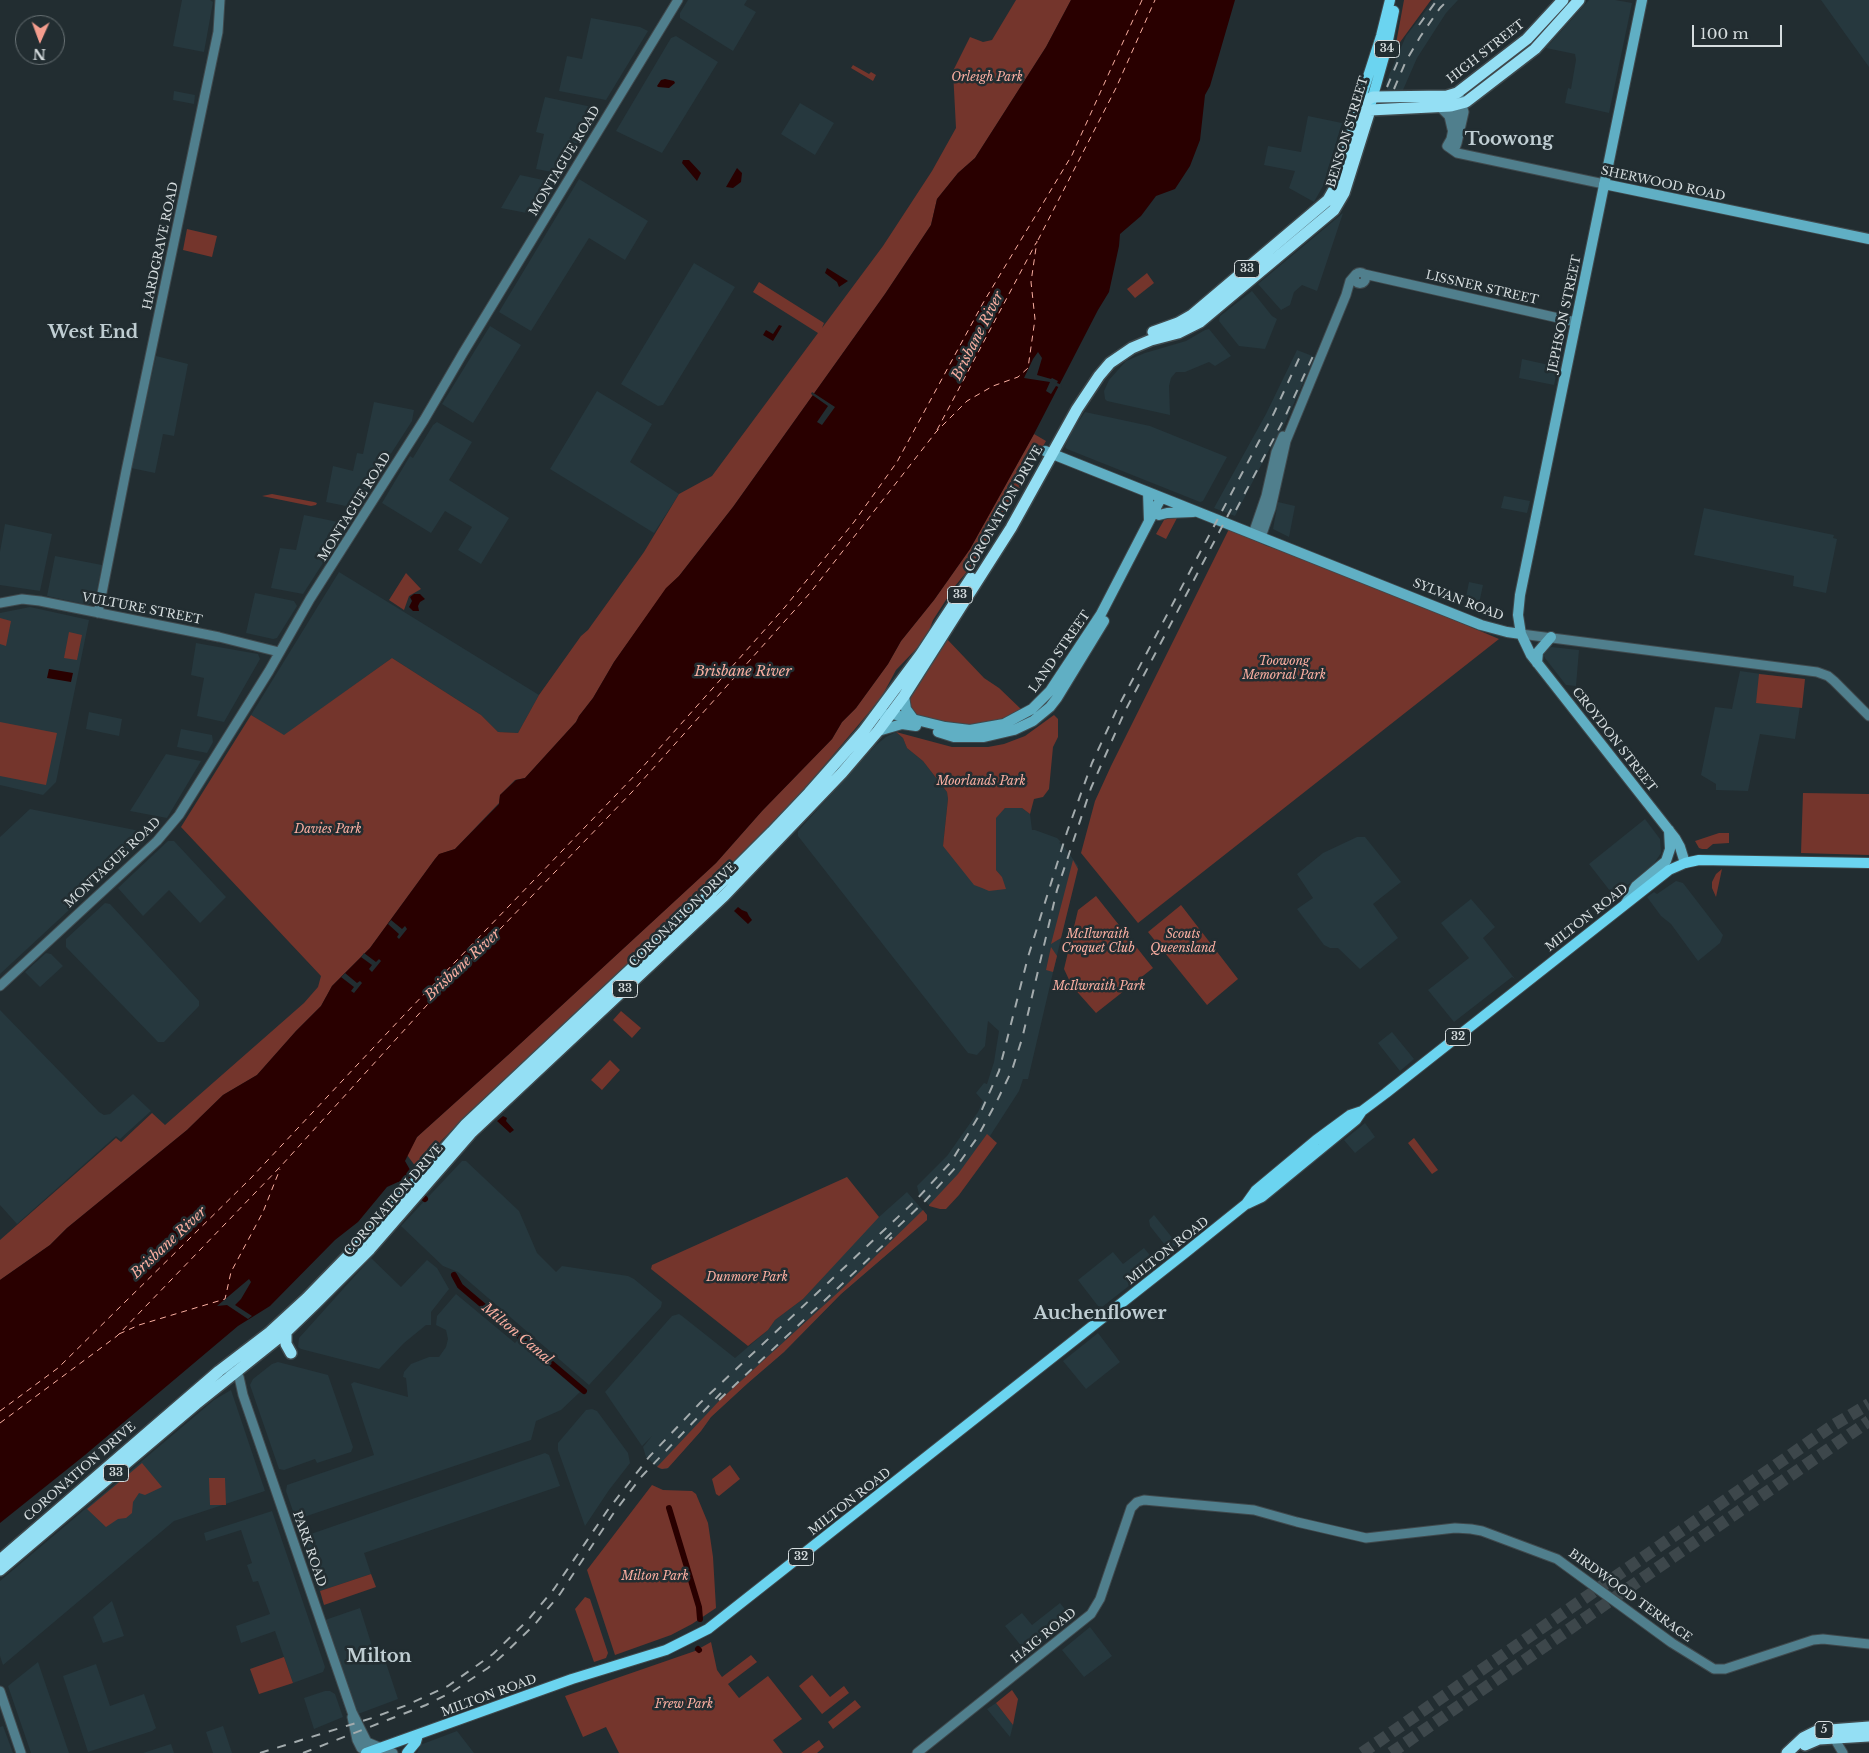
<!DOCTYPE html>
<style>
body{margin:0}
#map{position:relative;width:1869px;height:1753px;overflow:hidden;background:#222d31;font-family:"Libre Baskerville",serif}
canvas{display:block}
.north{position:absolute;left:15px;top:15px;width:50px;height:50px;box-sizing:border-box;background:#222d31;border:1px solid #6a7376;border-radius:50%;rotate:182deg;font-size:14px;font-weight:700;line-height:20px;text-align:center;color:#d5dcde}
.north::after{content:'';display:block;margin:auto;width:18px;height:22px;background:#f59d8e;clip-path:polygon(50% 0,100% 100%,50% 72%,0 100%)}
.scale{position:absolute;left:1692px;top:25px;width:90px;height:22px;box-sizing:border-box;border:2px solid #d5dcde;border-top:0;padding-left:6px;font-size:15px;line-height:18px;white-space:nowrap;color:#d5dcde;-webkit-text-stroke:4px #222d31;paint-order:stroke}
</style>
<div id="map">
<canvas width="1869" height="1753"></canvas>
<div class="north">N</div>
<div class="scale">100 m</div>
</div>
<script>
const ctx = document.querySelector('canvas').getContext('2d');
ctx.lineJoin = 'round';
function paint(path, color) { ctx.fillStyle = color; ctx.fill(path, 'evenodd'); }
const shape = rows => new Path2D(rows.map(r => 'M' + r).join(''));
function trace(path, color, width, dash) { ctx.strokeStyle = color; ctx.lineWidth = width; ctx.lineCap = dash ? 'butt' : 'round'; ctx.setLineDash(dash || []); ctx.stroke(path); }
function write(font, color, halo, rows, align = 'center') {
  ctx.font = font + ' "Libre Baskerville",serif'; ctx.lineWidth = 5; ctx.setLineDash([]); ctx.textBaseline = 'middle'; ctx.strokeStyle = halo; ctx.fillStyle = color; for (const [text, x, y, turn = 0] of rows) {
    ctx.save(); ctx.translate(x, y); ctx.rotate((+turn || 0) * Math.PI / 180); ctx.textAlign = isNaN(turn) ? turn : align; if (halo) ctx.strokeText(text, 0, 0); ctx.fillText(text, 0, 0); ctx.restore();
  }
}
const built = shape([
 [182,0,210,0,213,2,204,52,173,46],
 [688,0,747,0,744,5,756,12,733,51,680,18,680,13],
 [1434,0,1458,0,1446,13,1417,58,1403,90,1388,90,1385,84,1406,36],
 [1589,0,1615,0,1632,3,1609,113,1565,103,1568,88,1571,89,1576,60,1575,54,1546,48],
 [1821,0,1869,0,1869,67],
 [591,18,640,27,648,31,606,100,559,91,567,56,582,59],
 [676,36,718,62,662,153,616,131,671,38],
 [174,91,195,95,194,104,173,100],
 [545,97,592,107,600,110,563,174,536,169,544,134,536,132],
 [800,103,834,123,815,155,781,134],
 [1308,116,1342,123,1323,186,1314,202,1289,188,1295,171,1264,165,1268,146,1301,152],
 [520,175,557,183,537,215,501,208],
 [579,179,648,221,625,260,589,238,531,331,499,312],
 [1343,213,1317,291,1302,285,1294,292,1290,305,1281,310,1258,284],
 [694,263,735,287,663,405,658,406,621,384],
 [1252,291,1272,316,1277,319,1265,349,1239,346,1219,321,1220,316],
 [490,326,521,345,473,423,442,404],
 [1209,329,1231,356,1215,366,1209,362,1185,372,1176,372,1171,378,1169,386,1170,415,1107,401,1105,399,1104,391,1109,380,1126,361,1145,353,1186,341,1205,330],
 [1297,350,1315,357,1273,449,1270,448,1235,516,1214,508,1266,414],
 [156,356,188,364,174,436,163,434,155,473,131,468],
 [1522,359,1558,367,1554,385,1519,378],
 [597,391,652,424,630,462,679,494,654,533,550,469],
 [374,402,414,410,412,421,356,508,326,502,333,466,353,471,357,453,363,454],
 [1085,412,1150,426,1227,457,1203,501,1200,502,1067,449,1065,447,1071,433],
 [437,422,472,442,449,480,509,518,481,564,458,550,472,527,445,511,431,533,382,503,410,456,413,458,433,425],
 [1504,496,1530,501,1527,513,1501,508],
 [1278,502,1295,506,1289,537,1273,529],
 [1704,508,1834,535,1833,538,1837,539,1826,593,1793,586,1794,576,1694,555],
 [304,515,348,524,303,594,271,588,280,548,296,550],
 [5,524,52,534,40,591,0,585,0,552],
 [55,556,102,565,95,599,88,605,47,596],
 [339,572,539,695,518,733,498,732,481,715,392,658,284,736,251,715],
 [1469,582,1483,585,1477,613,1464,607],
 [255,593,294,601,297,606,277,638,273,639,246,633],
 [30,607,89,620,56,782,43,795,0,785,0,613],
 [196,643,258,654,260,659,224,722,197,716,204,678,191,675],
 [1551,647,1579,650,1576,686,1566,685,1545,658,1543,654,1544,650],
 [1740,671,1804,680,1795,739,1760,734,1748,791,1716,790,1716,784,1701,775,1715,707,1732,709],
 [89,712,122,719,119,736,86,729],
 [181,729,212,735,213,742,207,753,177,747],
 [896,732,903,738,907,748,923,761,947,792,948,799,943,846,1002,877,996,870,995,818,1005,808,1022,808,1030,814,1032,830,1035,830,1057,838,1061,842,1059,843,1062,844,1078,866,1028,1079,1023,1079,1019,1091,990,1136,993,1139,937,1207,929,1205,919,1194,917,1186,947,1156,978,1112,983,1101,976,1093,984,1083,987,1084,994,1062,999,1031,988,1021,985,1046,977,1055,968,1053,798,836,798,831,876,745,886,737],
 [166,754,201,761,167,818,130,811],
 [30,809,150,833,151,834,0,974,0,837],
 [1645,819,1660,839,1661,853,1653,865,1614,896,1589,864],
 [1357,837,1365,837,1401,882,1373,904,1398,938,1360,969,1338,948,1330,948,1324,945,1297,909,1313,898,1297,874,1323,853],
 [168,841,174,841,226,897,200,923,169,890,143,916,118,888],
 [1676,881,1683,883,1723,935,1720,943,1698,961,1671,924,1661,916,1647,897,1654,892,1657,894],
 [1471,899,1495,927,1483,938,1515,979,1512,977,1454,1022,1428,990,1469,958,1441,923],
 [105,903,110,904,199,1001,199,1006,164,1042,158,1042,66,947,66,939],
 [46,953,51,954,63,966,40,987,25,972],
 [0,1010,99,1112,104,1115,110,1114,133,1094,151,1111,120,1139,116,1136,17,1224,0,1205],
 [1392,1032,1414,1059,1400,1071,1378,1043],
 [1365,1123,1375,1137,1355,1153,1344,1140],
 [462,1161,466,1161,519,1211,537,1253,556,1272,562,1266,628,1276,634,1279,662,1302,661,1307,589,1385,458,1272,443,1266,401,1226],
 [907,1192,927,1215,927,1220,841,1294,784,1352,748,1383,711,1417,701,1431,667,1469,660,1469,646,1457,643,1447,652,1436,642,1446,605,1392,672,1316,679,1314,682,1316,735,1358,768,1330,775,1320,803,1299,870,1225],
 [1154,1215,1178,1245,1177,1246,1168,1247,1165,1245,1150,1226,1149,1220],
 [1144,1248,1157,1264,1102,1307,1098,1306,1078,1280,1113,1252,1123,1264],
 [371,1258,401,1287,427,1260,437,1268,449,1289,431,1312,431,1325,426,1325,404,1343,379,1369,301,1349,298,1347,299,1338],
 [456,1294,515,1343,519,1339,580,1392,561,1410,536,1421,531,1440,301,1518,295,1517,286,1491,287,1485,374,1455,351,1384,354,1382,408,1397,406,1378,403,1377,404,1372,411,1364,429,1357,439,1357,446,1347,448,1339,446,1330,436,1325,437,1316],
 [1098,1333,1120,1362,1086,1389,1063,1361],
 [278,1362,328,1375,353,1447,351,1452,317,1463,315,1459,284,1470,279,1469,250,1385,253,1379,272,1364],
 [231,1390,265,1491,174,1521,3,1665,0,1656,0,1581,214,1400],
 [592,1409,597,1411,628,1453,630,1463,609,1490,585,1526,558,1450,558,1443,586,1410],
 [545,1453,549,1455,560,1486,364,1553,371,1574,320,1591,304,1546,305,1538,308,1535],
 [272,1511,325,1667,323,1672,293,1683,275,1631,241,1643,236,1626,270,1614,258,1581,253,1582,247,1565,252,1563,241,1530,206,1541,204,1533],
 [112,1601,124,1636,103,1643,93,1617],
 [1060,1603,1072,1618,1027,1653,1005,1626,1022,1613,1032,1625],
 [360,1608,377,1662,385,1660,398,1699,358,1714,325,1620],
 [1090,1627,1112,1656,1084,1677,1062,1650],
 [38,1662,69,1753,31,1753,8,1686],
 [96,1664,110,1706,144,1694,156,1728,152,1731,88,1752,63,1676],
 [325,1691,330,1691,335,1694,343,1717,314,1729,304,1698],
 [996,1703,1013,1725,1010,1737,987,1709],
 [3,1726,13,1753,0,1753,0,1727],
 [223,1726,232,1753,213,1753,206,1732],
 [457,1731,474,1753,417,1753,420,1745],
 [171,1744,174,1753,143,1753]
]);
const green = shape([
 [1016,0,1071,0,1046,47,975,158,958,173,937,199,931,225,885,294,733,507,679,576,666,589,614,662,593,698,579,716,576,722,525,778,515,780,500,795,499,803,455,849,440,854,435,859,370,948,332,986,321,1006,296,1031,257,1075,223,1095,187,1130,67,1228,50,1245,0,1280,0,1240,116,1138,121,1142,152,1113,165,1125,304,1003,318,987,321,976,181,827,251,715,284,735,392,658,481,715,498,732,518,733,539,695,581,636,588,630,644,552,679,494,712,476,818,333,753,292,759,282,824,323,822,328,883,246,932,171,956,128,953,71,970,37,983,42,992,40],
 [1404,0,1431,0,1395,49],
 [853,65,869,74,871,72,876,75,873,81,851,68],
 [187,229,217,236,212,257,183,250],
 [1147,273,1154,283,1135,298,1127,289],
 [1034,434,1046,441,984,551,955,586,933,620,929,631,919,646,896,670,881,698,796,799,738,860,628,965,494,1089,441,1141,419,1171,407,1155,417,1137,508,1055,716,863,762,811,832,739,842,722,856,708,888,664,901,641,934,600,970,549],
 [272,494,314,502,317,503,316,505,311,506,262,496],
 [1177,518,1166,539,1156,534,1164,520,1167,519],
 [1229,529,1267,546,1282,550,1367,583,1499,639,1138,923,1081,853,1095,801,1111,766],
 [406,573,421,589,409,596,404,610,389,600],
 [0,618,11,621,6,646,0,644],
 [69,632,82,635,77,660,64,658],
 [946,638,984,678,999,688,1023,711,1006,719,982,725,959,725,917,716,908,708,910,695],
 [1759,674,1805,679,1802,708,1756,703],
 [1054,715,1058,719,1058,737,1053,747,1049,789,1043,797,1034,799,1030,814,1022,808,1005,808,996,818,996,870,1002,877,1006,889,989,891,982,888,974,885,943,846,948,799,947,792,923,761,907,748,903,738,896,732,952,747,988,747,1004,744,1025,736],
 [0,722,57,733,46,785,0,776],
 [1803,793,1869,794,1869,855,1801,853],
 [1719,833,1729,833,1729,843,1713,844,1707,849,1702,849,1699,848,1695,841],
 [1073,860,1078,869,1061,938,1051,944],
 [1722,869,1716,897,1712,888,1712,882,1716,874],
 [1096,896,1153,968,1096,1013,1072,986,1064,969,1078,910],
 [1181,905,1238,979,1207,1005,1148,932],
 [1051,947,1057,956,1053,972,1046,970],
 [621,1011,641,1028,632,1038,613,1020],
 [610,1060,620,1070,602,1090,591,1080],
 [987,1134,997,1143,959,1195,946,1209,940,1209,929,1206,929,1205,958,1174],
 [1414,1138,1438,1170,1432,1174,1408,1143],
 [847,1177,879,1217,803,1299,775,1320,768,1330,748,1346,651,1269,652,1265],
 [923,1210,927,1215,927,1220,841,1294,784,1352,748,1383,711,1417,701,1431,668,1468,662,1469,657,1467,719,1401,844,1287],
 [142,1463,162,1487,145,1495,139,1493,133,1502,132,1513,126,1518,118,1519,106,1527,87,1509],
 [730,1465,740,1479,719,1496,716,1494,712,1479],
 [209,1478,225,1478,226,1505,210,1505],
 [652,1485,663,1490,692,1491,696,1494,708,1523,713,1557,716,1608,692,1624,671,1635,615,1655,587,1570],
 [371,1574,376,1587,324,1605,320,1591],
 [585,1597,590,1599,608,1653,606,1658,594,1662,575,1609],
 [711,1642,717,1670,722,1677,751,1655,757,1662,728,1684,739,1698,768,1676,802,1719,773,1740,783,1753,619,1753,606,1727,583,1737,565,1696,695,1651],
 [284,1657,293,1683,259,1694,250,1669],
 [812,1675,830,1697,844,1686,849,1693,822,1714,799,1686],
 [1012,1690,1018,1699,1013,1725,996,1703],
 [855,1700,861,1707,833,1729,828,1722],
 [819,1740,824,1747,817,1753,801,1753]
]);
const water = shape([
 [1071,0,1235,0,1210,86,1205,95,1200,140,1190,166,1175,189,1156,196,1141,216,1120,234,1119,246,1109,292,1098,310,1034,434,970,549,934,600,901,641,888,664,856,708,842,722,832,739,762,811,716,863,508,1055,417,1137,405,1161,413,1175,403,1187,398,1182,387,1187,358,1222,335,1240,270,1306,238,1326,85,1455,0,1523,0,1280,50,1245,67,1228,187,1130,223,1095,257,1075,296,1031,321,1006,332,986,370,948,435,859,439,854,455,849,499,804,500,795,516,780,525,778,576,722,579,716,593,698,614,662,666,588,679,576,733,507,885,294,931,225,937,199,958,173,975,158,1046,47],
 [665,79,674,81,675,83,669,88,658,87,657,86,661,80],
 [683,160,689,160,701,173,697,181,682,163],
 [737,168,742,173,741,182,733,188,726,187],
 [827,268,848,281,839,287,837,282,825,273],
 [779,325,782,326,773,341,763,335,766,330,773,334],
 [414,594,420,594,425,599,420,602,418,606,419,611,413,611,409,607,412,601,410,597],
 [49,669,73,673,71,682,47,678],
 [738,907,742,910,747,912,749,916,752,920,748,924,734,911],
 [503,1116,507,1118,506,1121,514,1130,510,1133,497,1121]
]);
const pier = shape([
 [1038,352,1042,358,1037,375,1051,379,1052,378,1058,381,1057,383,1062,385,1061,388,1056,386,1051,394,1046,391,1050,382,1024,378,1033,359],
 [812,392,835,407,822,425,817,422,828,406,811,394],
 [391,920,402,929,405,926,407,929,399,939,397,937,399,934,388,924],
 [364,953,376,962,379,959,381,961,372,972,369,969,372,965,361,957],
 [345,973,357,983,360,981,362,983,354,993,351,991,354,987,341,977],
 [249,1279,251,1282,241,1299,235,1305,252,1316,248,1319,227,1305,217,1306]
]);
const canal = shape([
 [407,1182,425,1199],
 [454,1275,460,1286,584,1391],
 [669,1508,699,1607,700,1619],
 [698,1649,699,1650]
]);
const ferry = shape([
 [1038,240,1116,88,1155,0],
 [937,430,1036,243],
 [119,1334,139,1325,225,1299,231,1272,263,1212,280,1169],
 [0,1411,58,1368,251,1178,405,1014,640,770,785,607,854,522,897,462,983,303,1072,155,1142,0],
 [0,1423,117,1336,281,1166,427,1005,632,792,810,593,936,432,967,401,993,386,1018,377,1028,368,1035,319,1031,282,1037,241]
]);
const motorwayTunnel = shape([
 [1362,1753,1832,1426,1869,1404],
 [1391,1753,1869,1421]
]);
const tertiary = shape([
 [1455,99,1456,114,1451,139,1447,146,1457,153,1604,184],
 [1440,107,1449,116,1452,129],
 [1454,151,1457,143,1464,112,1460,98],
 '1354.5 278a5.5 5.5 0 1 1 11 0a5.5 5.5 0 1 1-11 0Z',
 [1364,274,1576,322],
 [1253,534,1266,496,1276,452,1283,436],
 [1261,537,1271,508,1286,441,1346,295,1350,281,1356,274],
 [0,603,22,599,40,601,219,637,279,652],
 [98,613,126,471,218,32,220,0],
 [1521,634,1817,672,1828,676,1834,681,1869,716],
 [0,986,157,841,179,815,269,671,310,599,424,420,463,353,678,0],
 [230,1371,239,1377,243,1395,352,1712,367,1742,393,1753],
 [0,1691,21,1753],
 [352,1717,357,1740,361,1748,368,1753],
 [1834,1738,1843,1753],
 [917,1753,1091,1614,1100,1599,1131,1508,1137,1502,1144,1500,1254,1510,1297,1522,1366,1538,1455,1528,1471,1529,1482,1531,1557,1559,1672,1643,1714,1669,1725,1669,1813,1640,1823,1639,1869,1644]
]);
const secondary = shape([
 [1642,0,1520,595,1518,615,1521,634,1531,655,1675,838,1680,847,1685,863],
 [1604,184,1869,239],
 [1045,451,1481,625,1507,632,1521,634],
 [1148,492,1149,521],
 [1159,515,1167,513,1193,512],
 [1537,663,1538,652,1551,637],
 [904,696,906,709,914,720],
 [883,715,892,714,945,727,970,730,1004,724,1032,709,1050,691,1101,614,1161,498],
 [878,731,902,724,916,726],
 [938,732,954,737,984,737,1014,730,1033,721,1050,707,1057,698,1104,621],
 [1626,903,1636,886,1666,861,1670,849,1669,830]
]);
const primary = shape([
 [1371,103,1386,50,1394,11],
 [1359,110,1364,89,1381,36,1390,0],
 [1247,1204,1262,1197,1356,1120,1362,1111],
 [366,1753,572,1679,666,1650,708,1629,1185,1253,1246,1204,1256,1190,1316,1140,1350,1115,1362,1111,1386,1093,1669,870,1685,863,1699,860,1869,863],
 [407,1753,416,1742,418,1735]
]);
const trunk = shape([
 [1153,332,1178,323,1192,315,1328,200,1336,186,1359,111,1365,101,1373,97,1447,96,1457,93,1527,39,1563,0],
 [286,1332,286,1344,291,1353],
 [0,1560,219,1371,270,1332,307,1298,378,1225,465,1125,699,905,772,832,809,793,863,732,921,654,971,578],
 [0,1570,196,1404,286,1332,316,1303,370,1249,472,1132,724,896,842,773,878,731,904,696,1011,528,1077,409,1099,376,1110,363,1132,348,1151,340,1178,333,1200,322,1334,210,1344,193,1370,110,1451,106,1466,102,1535,49,1579,0],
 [1805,1745,1819,1739,1869,1736],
 [1787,1753,1803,1738,1817,1731,1869,1727]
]);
const rail = shape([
 [1419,25,1437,0],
 [1387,87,1398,61],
 [1394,89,1406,61,1420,37,1440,8,1448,0],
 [1236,510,1284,419,1313,356],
 [885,1239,925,1201,957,1166,977,1138,997,1101,1012,1070,1022,1039,1057,890,1091,788,1125,711,1235,502],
 [719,1400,892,1237],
 [260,1753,372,1718,407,1705,448,1686,493,1654,528,1620,554,1589,607,1511,649,1457,700,1403,915,1201,951,1162,980,1114,999,1071,1028,957,1067,832,1092,763,1117,709,1274,413,1302,352],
 [303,1753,426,1705,452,1692,488,1668,503,1655,535,1624,560,1594,613,1514,642,1476,721,1393]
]);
const shields = [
 [1387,49,25],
 [1247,269,25],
 [960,595,25],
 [625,989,25],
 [1458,1037,25],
 [116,1473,25],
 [801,1557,25],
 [1824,1730,18]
];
const shieldNames = [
 ["34",1387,49],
 ["33",1247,269],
 ["33",960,595],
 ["33",625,989],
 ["32",1458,1037],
 ["33",116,1473],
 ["32",801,1557],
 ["5",1824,1730]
];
const streetNames = [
 ["HIGH STREET",1486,52,-38],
 ["BENSON STREET",1348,132,-73],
 ["MONTAGUE ROAD",565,161,-59],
 ["SHERWOOD ROAD",1663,184,12],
 ["HARDGRAVE ROAD",161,246,-78],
 ["LISSNER STREET",1482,288,13],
 ["JEPHSON STREET",1565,314,-78],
 ["MONTAGUE ROAD",355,507,-58],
 ["CORONATION DRIVE",1004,509,-60],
 ["SYLVAN ROAD",1458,600,21],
 ["VULTURE STREET",142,609,11],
 ["LAND STREET",1060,652,-55],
 ["CROYDON STREET",1614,740,52],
 ["MONTAGUE ROAD",113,863,-43],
 ["CORONATION DRIVE",683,915,-44],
 ["MILTON ROAD",1587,918,-38],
 ["CORONATION DRIVE",394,1200,-49],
 ["MILTON ROAD",1168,1251,-38],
 ["CORONATION DRIVE",80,1472,-41],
 ["MILTON ROAD",850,1502,-38],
 ["PARK ROAD",309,1549,71],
 ["BIRDWOOD TERRACE",1630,1596,36],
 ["HAIG ROAD",1044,1636,-39],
 ["MILTON ROAD",489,1696,-20]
];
const parkNames = [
 ["Orleigh Park",987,78],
 ["Toowong",1284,662],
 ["Memorial Park",1284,676],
 ["Moorlands Park",981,782],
 ["Davies Park",328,830],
 ["McIlwraith",1098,935],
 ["Croquet Club",1098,949],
 ["Scouts",1183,935],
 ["Queensland",1183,949],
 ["McIlwraith Park",1099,987],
 ["Dunmore Park",747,1278],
 ["Milton Park",655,1577],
 ["Frew Park",684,1705]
];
const waterNames = [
 ["Brisbane River",978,336,-63],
 ["Brisbane River",743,672],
 ["Brisbane River",463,965,-43],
 ["Brisbane River",169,1243,-43],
 ["Milton Canal",517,1334,40]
];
const districtNames = [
 ["Toowong",1509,140],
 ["West End",93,333],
 ["Auchenflower",1100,1314],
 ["Milton",379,1657]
];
paint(built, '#26383e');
paint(green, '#74352c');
paint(water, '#290000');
paint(pier, '#222d31');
trace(canal, '#290000', 6);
trace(ferry, '#f9aea0', 1, [6, 5]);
trace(motorwayTunnel, '#3d474b', 12, [12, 6]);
trace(tertiary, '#3f494d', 11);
trace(secondary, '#3f494d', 12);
trace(primary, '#3f494d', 12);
trace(trunk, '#3f494d', 14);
trace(tertiary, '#507f8d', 9);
trace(secondary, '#60afc4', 10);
trace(primary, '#6bd4f0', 10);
trace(trunk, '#94dff4', 11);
trace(rail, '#a3abad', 2, [9, 9]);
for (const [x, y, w] of shields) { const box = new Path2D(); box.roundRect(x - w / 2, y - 8.5, w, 17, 4); ctx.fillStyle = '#222d31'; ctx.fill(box); trace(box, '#d5dcde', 1); }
write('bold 11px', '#d5dcde', null, shieldNames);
write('12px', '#d5dcde', '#222d31', streetNames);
write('italic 12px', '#faaea1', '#222d31', parkNames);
write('italic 14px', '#f9aea0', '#222d31', waterNames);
write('bold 18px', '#bfcdd2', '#222d31', districtNames);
</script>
